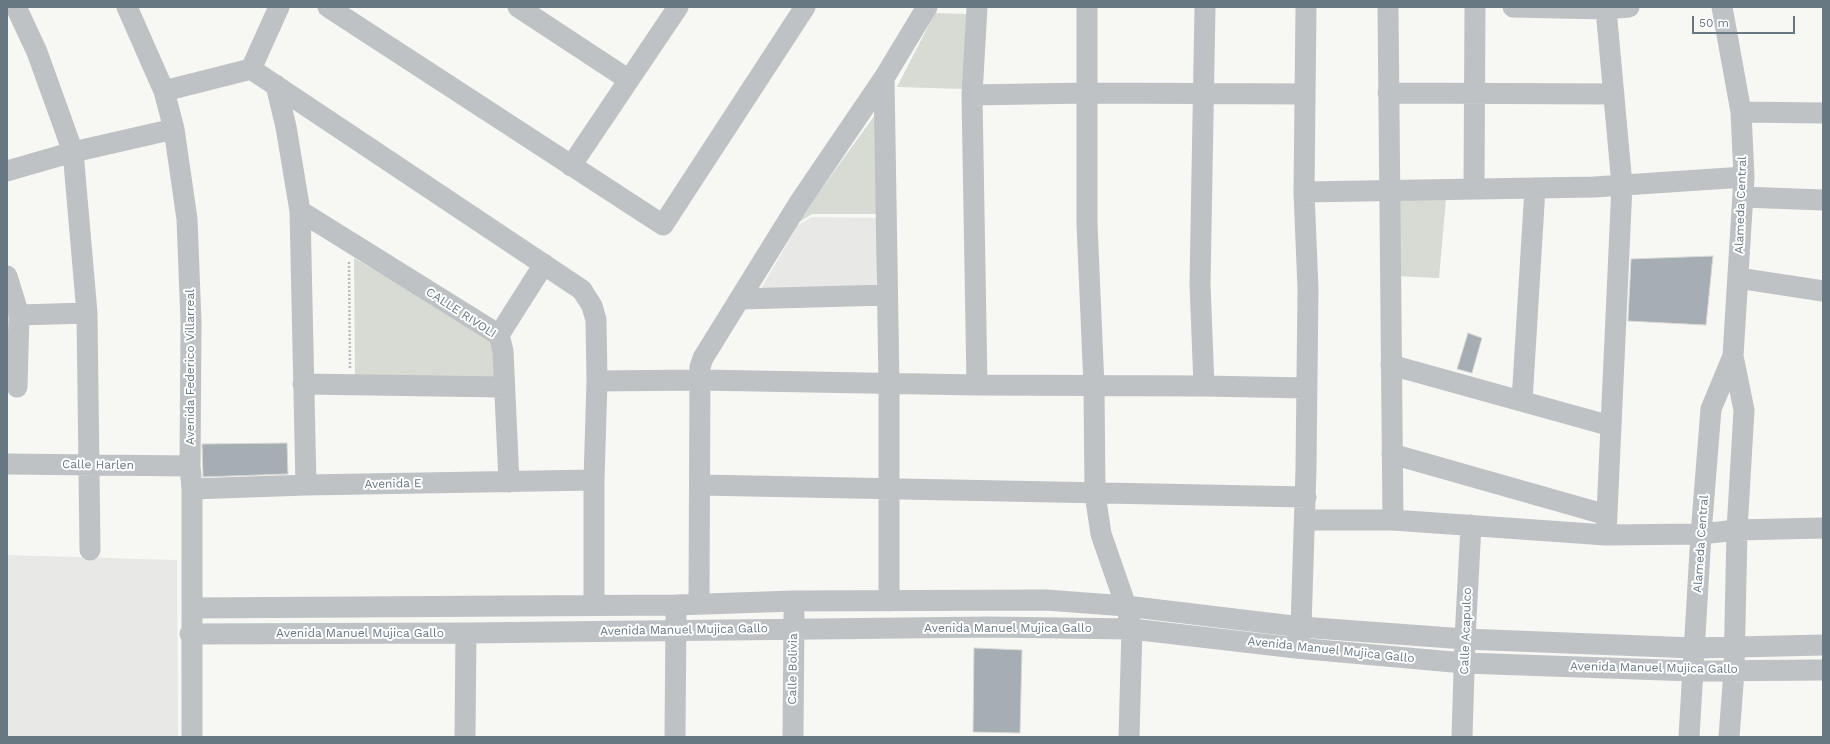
<!DOCTYPE html>
<style>
body{margin:0}
#map{position:relative;width:1830px;height:744px;overflow:hidden;background:#f7f7f4;font-family:"Work Sans",sans-serif}
canvas{display:block}
.frame{position:absolute;inset:0;border:8px solid #687883;pointer-events:none}
.scale{position:absolute;left:1692px;top:16px;width:103px;height:18px;box-sizing:border-box;border:2px solid #687883;border-top:0;padding-left:5px;font-size:12px;line-height:14px;white-space:nowrap;color:#687883;-webkit-text-stroke:3px #fff;paint-order:stroke}
</style>
<div id="map">
<canvas width="1830" height="744"></canvas>
<div class="frame"></div>
<div class="scale">50 m</div>
</div>
<script>
const ctx = document.querySelector('canvas').getContext('2d');
ctx.lineJoin = 'round';
function paint(path, color) { ctx.fillStyle = color; ctx.fill(path, 'evenodd'); }
const shape = rows => new Path2D(rows.map(r => 'M' + r).join(''));
function trace(path, color, width, dash) { ctx.strokeStyle = color; ctx.lineWidth = width; ctx.lineCap = dash ? 'butt' : 'round'; ctx.setLineDash(dash || []); ctx.stroke(path); }
function write(font, color, halo, rows, align = 'center') {
  ctx.font = font + ' "Work Sans",sans-serif'; ctx.lineWidth = 4; ctx.setLineDash([]); ctx.textBaseline = 'middle'; ctx.strokeStyle = halo; ctx.fillStyle = color; for (const [text, x, y, turn = 0] of rows) {
    ctx.save(); ctx.translate(x, y); ctx.rotate((+turn || 0) * Math.PI / 180); ctx.textAlign = isNaN(turn) ? turn : align; if (halo) ctx.strokeText(text, 0, 0); ctx.fillText(text, 0, 0); ctx.restore();
  }
}
const built = shape([
 [812,217,878,218,876,289,761,289,797,226],
 [7,555,177,560,178,737,7,737]
]);
const green = shape([
 [935,13,967,14,965,89,897,87],
 [880,108,879,214,812,214,796,224],
 [1394,197,1446,199,1439,278,1395,276],
 [354,258,487,336,496,353,497,379,355,377]
]);
const building = shape([
 [1713,256,1706,325,1628,321,1631,259,1713,256],
 [1468,333,1482,338,1472,373,1457,369,1468,333],
 [287,443,288,474,203,477,202,444,287,443],
 [974,648,1022,650,1020,733,973,732,974,648]
]);
const path = shape([
 [349,262,350,369]
]);
const minor = shape([
 [16,7,37,52,73,152,74,163,87,313,90,550],
 [127,7,164,91,174,129,187,219,191,322,190,466,192,489,192,737],
 [328,7,663,225,805,7],
 [518,7,629,80],
 [977,7,972,95,977,385],
 [1087,7,1087,224,1094,386,1095,494,1101,534,1126,606,1132,629,1129,737],
 [1388,7,1393,520],
 [1513,7,1606,9,1629,7],
 [1722,7,1741,112,1744,177,1733,356,1744,410,1737,530,1734,671,1729,737],
 [251,69,279,7],
 [884,78,889,384,889,601],
 [276,85,286,127,300,211,306,485],
 [164,91,251,69,582,290,592,306,596,320,597,381,594,480,594,605],
 [1388,93,1614,94],
 [972,95,1087,93,1305,94],
 [1741,112,1823,113],
 [571,166,678,7],
 [7,171,73,152,174,129],
 [1474,189,1475,7],
 [1304,192,1594,187,1744,177],
 [1743,197,1823,200],
 [300,211,499,335,503,351,509,482],
 [7,276,19,315,17,387],
 [1738,278,1823,291],
 [740,299,887,295],
 [19,315,87,313],
 [499,335,544,264],
 [1391,365,1611,426],
 [597,381,700,380,977,385,1204,386,1307,388],
 [303,384,504,387],
 [1204,386,1200,284,1205,7],
 [1522,401,1535,188],
 [1392,454,1607,515],
 [7,464,190,466],
 [700,485,1306,497],
 [192,489,306,485,594,480],
 [1305,520,1393,520,1606,535,1701,534,1737,530,1823,528],
 [1606,535,1622,185,1606,9],
 [699,604,700,367,703,358,799,203,884,78,927,7],
 [192,608,676,605,794,601,1046,600,1126,606,1301,627,1465,639,1694,648,1823,645],
 [190,634,466,633,989,627,1132,629,1296,648,1464,663,1693,671,1823,670],
 [1298,641,1301,627,1306,469,1308,289,1304,192,1306,7],
 [465,737,466,633],
 [675,737,676,616],
 [793,737,794,614],
 [1462,737,1465,639,1471,525],
 [1689,737,1701,534,1711,409,1733,356]
]);
const streetNames = [
 ["Alameda Central",1741,205,-88],
 ["CALLE RIVOLI",461,313,33],
 ["Avenida Federico Villarreal",190,367,-90],
 ["Calle Harlen",98,465,1],
 ["Avenida E",393,484,-1],
 ["Alameda Central",1701,544,-86],
 ["Avenida Manuel Mujica Gallo",1008,628],
 ["Avenida Manuel Mujica Gallo",684,630,-1],
 ["Calle Acapulco",1466,631,-88],
 ["Avenida Manuel Mujica Gallo",360,633],
 ["Avenida Manuel Mujica Gallo",1331,650,6],
 ["Avenida Manuel Mujica Gallo",1654,668,1],
 ["Calle Bolivia",793,669,-89]
];
paint(built, '#e8e8e7');
paint(green, '#d7dbd4');
paint(building, '#a6adb3');
trace(building, '#d8d8d7', 1);
trace(path, '#b8bbbd', 2.5, [2, 2]);
trace(minor, '#bec2c5', 21);
write('12px', '#687883', '#fff', streetNames);
</script>
